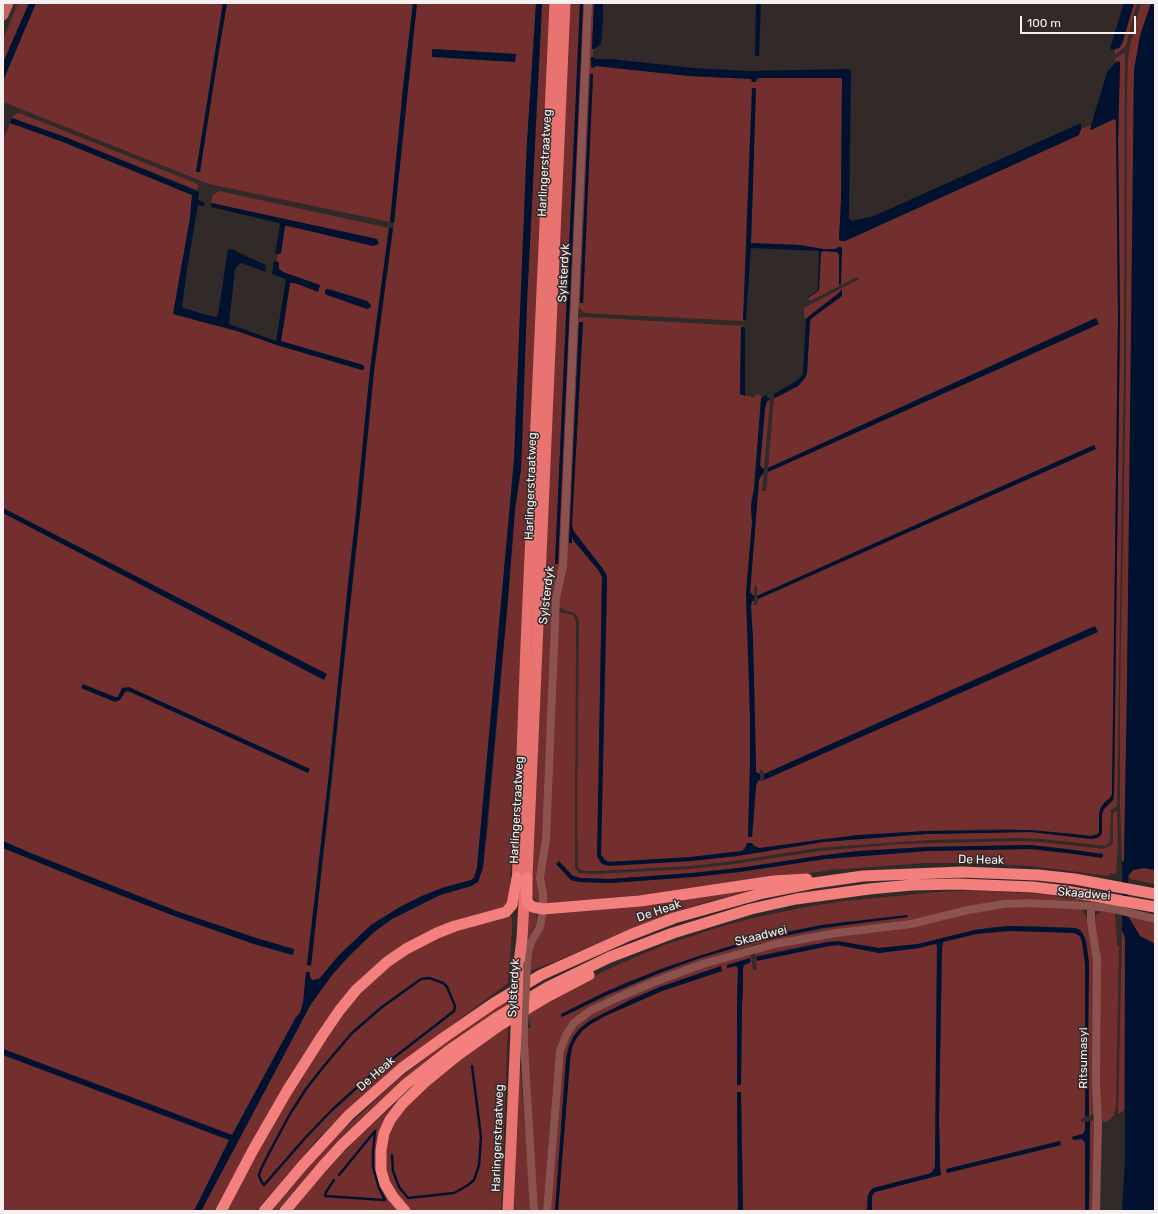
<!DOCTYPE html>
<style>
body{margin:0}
#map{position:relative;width:1158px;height:1214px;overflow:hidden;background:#322a29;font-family:Rubik,sans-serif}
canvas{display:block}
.frame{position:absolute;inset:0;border:4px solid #f6f0f0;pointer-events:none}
.scale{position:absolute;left:1020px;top:16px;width:116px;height:18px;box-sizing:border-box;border:2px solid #f6f0f0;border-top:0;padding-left:5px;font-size:12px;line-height:14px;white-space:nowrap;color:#f6f0f0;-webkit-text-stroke:3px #322a29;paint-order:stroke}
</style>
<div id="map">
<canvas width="1158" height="1214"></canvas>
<div class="frame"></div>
<div class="scale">100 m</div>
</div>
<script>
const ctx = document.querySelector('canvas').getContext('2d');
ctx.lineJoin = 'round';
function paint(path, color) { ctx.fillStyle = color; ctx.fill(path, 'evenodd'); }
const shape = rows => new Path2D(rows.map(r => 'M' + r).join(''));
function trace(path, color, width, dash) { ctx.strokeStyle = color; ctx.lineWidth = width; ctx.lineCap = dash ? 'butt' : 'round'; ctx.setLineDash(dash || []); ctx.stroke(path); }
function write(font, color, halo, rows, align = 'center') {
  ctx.font = font + ' Rubik,sans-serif'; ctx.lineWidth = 3; ctx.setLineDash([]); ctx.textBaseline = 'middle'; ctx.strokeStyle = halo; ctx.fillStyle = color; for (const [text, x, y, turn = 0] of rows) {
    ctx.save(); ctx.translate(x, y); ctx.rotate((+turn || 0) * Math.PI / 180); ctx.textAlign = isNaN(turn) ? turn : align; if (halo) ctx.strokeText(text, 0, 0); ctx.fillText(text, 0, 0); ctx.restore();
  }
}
const green = shape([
 [18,3,29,3,3,63,3,39],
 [36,3,223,3,196,171,199,172,227,3,413,3,403,88,390,222,209,184,3,102,3,81],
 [417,3,536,3,527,143,514,460,477,868,474,878,471,880,442,888,422,896,400,907,371,925,319,979,312,980,306,972,303,1003,300,1013,296,1017,232,1135,3,1049,3,848,177,917,254,944,292,955,294,950,256,938,179,912,28,852,3,841,3,513,103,565,326,674,3,508,3,140,10,123,63,142,192,195,190,218,173,314,237,331,280,346,362,370,281,341,290,283,320,286,283,272,279,269,279,262,276,262,278,254,281,253,285,226,377,239,211,203,213,195,219,191,389,228,370,370,356,513,348,584,328,782,307,965,311,965,332,782,352,584,360,514,374,371,393,228],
 [432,49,516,54,432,57],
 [331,289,367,301,371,305,325,293,325,290],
 [542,3,551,3,510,887,508,903,504,907,436,932,355,988,219,1211,201,1211,311,1004,332,975,349,956,374,932,392,919,440,895,471,886,478,882,487,835,508,599,515,509,521,469,527,302],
 [569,3,580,3,555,563,558,564,583,3,586,3,564,499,540,904,536,901,532,895],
 [590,3,594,3,592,48,593,49,593,57,591,57,594,68,596,66,690,76,751,79,752,82,759,78,841,78,842,79,841,200,839,240,841,241,845,241,1079,135,1081,129,1091,125,1091,130,1114,119,1116,120,1118,318,1112,794,1110,798,1104,803,1098,834,1091,836,1068,833,1008,829,926,831,823,839,766,848,759,848,754,846,746,846,742,851,691,857,609,862,605,860,601,855,607,589,603,569,579,538,573,530,572,524,583,322,579,322,569,543,572,543,572,537,574,541,599,571,602,577,598,859,602,864,691,861,737,856,823,842,926,834,1031,832,1091,839,1100,836,1102,832,1102,813,1104,809,1113,800,1114,794,1120,318,1118,141,1120,62,1117,62,1115,63,1115,59,1125,52,1124,371,1117,806,1111,810,1110,841,1106,846,1042,839,1019,838,929,840,818,848,734,861,691,866,595,871,584,871,578,868,577,812,579,621,578,617,574,613,562,609,559,606,577,320,578,318,583,317,743,326,743,327,741,327,740,394,755,398,755,394,762,396,754,489,751,505,752,523,746,593,750,714,750,766,748,837,752,837,756,789,758,781,760,780,760,781,763,781,764,780,1094,626,764,774,763,770,760,770,760,774,758,774,756,772,756,766,753,640,751,615,751,605,752,601,754,601,754,605,757,605,758,599,1096,449,1094,445,757,596,757,586,754,586,754,596,750,593,759,480,762,474,764,473,762,491,766,491,768,472,1099,324,1096,318,768,468,774,398,779,396,798,386,805,378,807,373,810,321,812,318,841,296,842,290,806,319,804,316,804,308,859,279,857,277,810,301,808,298,819,290,820,254,823,251,837,252,839,255,839,285,842,247,831,250,823,249,799,245,751,243,756,88,743,321,585,313,580,309,578,307],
 [591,74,593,74,583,303,580,302],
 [1134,3,1137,3,1126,46,1115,55,1115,49,1119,48,1122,44],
 [1141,3,1151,3,1140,36,1134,70,1127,691,1124,861,1122,861,1120,805,1120,691,1126,375,1127,88,1128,58,1131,41],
 [19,113,193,182,198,185,197,190,65,137,12,118,14,115],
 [770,400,764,469,762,468,760,465,765,409,767,401],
 [560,612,573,615,576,622,575,865,576,870,579,873,595,874,691,869,734,864,819,851,900,844,1019,841,1042,842,1103,849,1111,846,1113,842,1113,814,1115,811,1117,811,1118,846,1116,872,1115,874,1110,873,1109,876,1031,866,969,863,925,863,831,870,669,894,546,905,543,878,558,614],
 [1030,845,1066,849,1103,854,1030,849,927,851,825,859,739,872,693,877,610,883,580,882,571,880,566,875,568,872,573,876,580,878,610,879,692,873,739,868,825,855,859,851,927,847],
 [1144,868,1155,870,1155,884,1130,879,1130,877,1128,876,1133,870],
 [775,885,710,901,666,915,628,930,554,962,530,971,532,947,545,912],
 [974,890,1040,894,1098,902,1024,899,911,920,828,930,757,944,660,976,614,995,586,1009,578,1015,565,1029,560,1039,556,1051,543,1211,537,1211,528,1055,528,1029,531,1027,528,1010,604,971,638,956,664,945,717,928,749,919,800,908,844,901,938,892],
 [850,921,851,924,781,936,751,943,700,958,628,985,562,1017,561,1015,627,982,699,956,780,933],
 [524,906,537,913,536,925,526,942],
 [1025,906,1081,909,1086,916,1093,948,1094,962,1094,1112,1093,1114,1089,1116,1088,1045,1089,963,1086,941,1080,930,1075,928,1033,926,993,927,975,930,918,944,879,948,856,945,813,944,756,956,757,960,829,946,838,945,879,953,919,948,935,944,937,945,935,1162,935,1167,932,1172,928,1174,873,1188,867,1198,867,1211,743,1211,741,1092,737,1092,738,1211,558,1211,570,1060,572,1047,576,1039,582,1031,591,1024,605,1016,662,991,722,971,660,987,604,1013,589,1021,569,1046,566,1059,555,1211,550,1211,557,1121,565,1047,571,1034,579,1024,592,1014,650,987,707,966,751,955,753,970,757,970,755,955,757,952,817,939,936,922,974,912],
 [746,964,743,968,743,989,742,1004,741,1085,737,1085,737,1004,738,968,736,966],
 [1103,911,1115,913,1117,946,1119,946,1116,1105,1114,1115,1111,1119,1105,1122,1101,1121,1099,1066,1100,951,1094,919,1097,914],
 [510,915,512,918,512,931,508,983,398,1065,342,1115,317,1140,256,1211,225,1211,324,1037,371,978,438,935],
 [1128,916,1155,922,1155,944,1140,936],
 [1033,930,1074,933,1080,936,1082,942,1085,963,1085,1117,1081,1119,1081,1122,1085,1122,1085,1130,1083,1134,1072,1137,1084,1140,1085,1143,1085,1211,872,1211,872,1196,875,1192,941,1174,940,1167,939,1119,942,944,943,942,976,934,1008,931],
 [1060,1141,1061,1145,947,1173,946,1170],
 [1122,930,1125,938,1124,1110,1118,1114],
 [507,1001,507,1006,412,1074,371,1110,316,1166,279,1211,270,1211,328,1144,394,1083,455,1035],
 [508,1023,501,1211,410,1211,394,1193,386,1173,386,1142,396,1118,425,1086],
 [3,1055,230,1140,194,1211,3,1211],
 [519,1055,522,1089,531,1211,514,1211,517,1056],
 [409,1091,398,1104,379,1165,402,1211,292,1211,321,1176,357,1138],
 [1095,1120,1094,1211,1089,1211,1090,1121]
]);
const water = shape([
 [29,3,36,3,3,81,3,63],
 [223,3,227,3,219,50,200,172,196,172],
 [413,3,417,3,394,223,390,222,403,88],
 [536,3,542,3,527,302,521,469,515,509,508,599,483,868,478,882,471,886,440,895,392,919,374,932,349,956,332,975,311,1004,201,1211,194,1211,229,1140,3,1055,3,1049,232,1135,296,1017,300,1013,303,1003,306,972,310,972,310,977,312,980,319,979,339,955,371,925,400,907,422,896,442,888,471,880,474,878,477,868,514,460,527,143],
 [580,3,583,3,581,53,558,564,555,564],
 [594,3,603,3,603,20,601,44,594,49,592,49],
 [756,3,761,3,759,56,755,56],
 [1124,3,1134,3,1122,44,1119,48,1112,50,1110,48],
 [1151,3,1155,3,1155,870,1144,868,1133,870,1128,876,1128,916,1140,936,1155,944,1155,1211,1122,1211,1125,1158,1125,938,1122,930,1122,862,1124,861,1127,691,1134,70,1140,36],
 [432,49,516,54,515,62,432,57],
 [591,57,594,57,595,59,611,59,694,68,749,71,849,69,851,71,849,218,852,221,874,216,1081,123,1081,129,1079,135,845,241,841,241,839,240,841,200,842,79,841,78,759,78,757,79,756,82,752,82,751,79,690,76,596,66,594,68,591,67],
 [1117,61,1120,62,1118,141,1120,318,1114,794,1113,800,1104,809,1102,814,1102,833,1100,836,1097,838,1091,839,1031,832,926,834,823,842,737,856,691,861,609,866,602,864,597,856,602,577,599,571,574,541,572,537,572,543,569,543,579,322,583,322,572,524,573,530,579,538,603,569,607,576,601,855,605,860,609,862,691,857,742,851,745,849,747,843,752,843,754,846,759,848,857,835,926,831,1031,830,1091,836,1098,834,1099,832,1099,813,1101,807,1104,803,1110,798,1112,794,1118,318,1116,120,1114,119,1091,130,1090,129,1107,72],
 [590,74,593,74,583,303,580,303],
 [752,88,756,88,751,243,799,245,823,249,836,249,838,247,842,247,841,284,839,285,839,255,837,252,823,251,821,252,819,290,808,298,808,297,818,290,819,251,751,248,746,320,743,320],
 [12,118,65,137,199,192,198,200,205,203,204,206,198,205,188,263,182,306,183,308,215,317,218,315,228,249,235,250,237,252,266,265,265,272,242,263,239,264,235,269,229,324,276,341,286,279,272,274,274,261,279,262,279,269,283,272,320,285,318,292,295,283,290,283,281,341,360,364,364,366,364,369,362,370,280,346,237,331,173,314,190,218,192,195,63,142,10,123],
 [211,203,377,239,379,244,373,246,288,226,285,226,281,253,278,254,275,253,280,225,279,223,211,207],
 [389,228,393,228,374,371,360,514,311,966,307,965,328,782,348,584,356,513,370,370],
 [327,289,367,301,371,305,370,308,367,309,327,295,325,293,325,290],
 [842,290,842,296,812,318,810,321,807,373,805,378,798,386,779,396,774,398,774,394,795,382,802,376,803,372,806,319,809,316,839,293,840,291],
 [1096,318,1099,324,768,472,768,468],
 [741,327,745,327,745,396,740,394],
 [766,395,770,400,767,401,765,409,760,465,762,468,764,469,764,473,761,476,759,480,750,592,754,596,754,601,752,601,751,605,753,640,756,766,756,772,760,774,760,780,758,781,756,785,752,837,748,837,750,766,750,714,746,593,752,523,751,505,754,489,761,398],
 [1094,445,1096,449,758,599,757,596],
 [3,508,327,674,324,680,3,513],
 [1095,626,1098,632,764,780,764,774],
 [83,684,115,697,118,697,122,688,129,687,310,769,308,773,128,691,125,692,120,700,115,702,81,688],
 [3,841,28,852,179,912,256,938,294,949,293,955,254,944,177,917,89,883,3,848],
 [1030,845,1066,849,1103,854,1102,858,1066,853,1030,849,927,851,825,859,739,872,693,877,610,883,580,882,571,880,556,864,559,861,573,876,580,878,610,879,692,873,739,868,825,855,859,851,927,847],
 [907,915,908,917,822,928,751,943,700,958,662,972,607,995,562,1017,561,1014,605,992,661,969,699,956,750,940,821,925],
 [1008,926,1075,928,1080,930,1083,934,1086,941,1089,963,1088,1045,1089,1116,1085,1117,1085,963,1082,942,1080,936,1074,933,1008,931,976,934,943,942,942,949,939,1119,940,1167,941,1175,875,1192,872,1196,872,1211,867,1211,868,1195,870,1191,873,1188,928,1174,932,1172,935,1167,937,945,935,944,919,948,879,953,838,945,829,946,757,961,756,957,828,942,838,941,879,948,918,944,975,930],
 [750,958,751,962,744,965,743,968,743,989,742,1004,741,1085,737,1085,737,1004,738,968,736,966,727,968,727,965],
 [721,966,722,971,662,991,605,1016,591,1024,582,1031,576,1039,572,1047,570,1060,558,1211,555,1211,566,1059,569,1046,573,1037,579,1029,589,1021,632,999,660,987],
 [737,1092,741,1092,743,1211,738,1211],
 [1090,1121,1089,1211,1085,1211,1085,1143,1082,1139,1073,1140,1072,1137,1083,1134,1085,1130,1085,1122],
 [1060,1141,1061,1145,947,1173,946,1169]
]);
const stream = shape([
 [429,978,443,983,447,987,455,1006,454,1011,365,1080,332,1110,306,1137,264,1185,261,1181,259,1175,261,1169,268,1155,290,1114,306,1089,324,1066,352,1033,382,1007,421,979,429,978],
 [392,1155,393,1171,399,1187,408,1198,454,1193,468,1185,474,1180,479,1165,481,1137,472,1066],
 [339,1175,375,1131,373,1153,373,1167,379,1188,385,1200],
 [334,1180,326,1192,325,1196,384,1200]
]);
const minor = shape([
 [1091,906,1091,922,1097,959,1096,1082,1098,1125,1096,1211],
 [527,965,528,952,531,942,540,927,543,909,543,894,540,878,546,839,556,598,563,566,588,3],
 [524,1027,524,1044,534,1211],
 [547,1211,560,1051,566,1035,574,1023,590,1011,617,998,654,982,703,964,775,944,836,933,911,924,968,910,1004,904,1029,903,1091,906,1114,909,1155,919]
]);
const secondary = shape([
 [3,15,8,3]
]);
const primary = shape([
 [517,888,526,645,555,3],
 [518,970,522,939,524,902,527,878,565,3],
 [508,1211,516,1032]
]);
const trunk = shape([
 [527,878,527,900,529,904,533,907,543,909,640,901,774,881,807,879],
 [221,1211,252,1152,287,1091,322,1036,339,1011,356,990,387,962,406,949,437,933,455,926,506,912,512,905,517,878],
 [264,1211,303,1165,349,1115,402,1068,446,1036,494,1003,541,975,630,935,674,918,763,893,814,883,863,876,962,872,1038,875,1075,879,1155,894],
 [285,1211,322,1167,342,1145,406,1084,448,1051,496,1018,548,987,610,957,673,933,751,909,796,899,869,889,912,885,958,884,1033,887,1066,891,1155,907],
 [405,1211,393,1197,385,1184,381,1170,381,1150,384,1133,390,1120,402,1104,425,1082,458,1055,500,1025,545,998,589,975]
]);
const minorBridge = shape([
 [524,1027,527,965]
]);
const primaryBridge = shape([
 [516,1032,518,970]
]);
const streetNames = [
 ["Harlingerstraatweg",545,163,-87],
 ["Sylsterdyk",564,273,-87],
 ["Harlingerstraatweg",531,486,-88],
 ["Sylsterdyk",547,595,-83],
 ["Harlingerstraatweg",517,810,-87],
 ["De Heak",981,860,1],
 ["Skaadwei",1084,894,5],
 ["De Heak",659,911,-19],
 ["Skaadwei",761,936,-14],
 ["Sylsterdyk",514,988,-87],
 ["Ritsumasyl",1084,1058,-90],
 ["De Heak",376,1074,-41],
 ["Harlingerstraatweg",498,1138,-88]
];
paint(green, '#722f2e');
paint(water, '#001230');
trace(stream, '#001230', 2.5);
trace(minor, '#8c5250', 8);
trace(secondary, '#c16563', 11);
trace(primary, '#e97371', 11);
trace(trunk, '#f4807d', 11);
trace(minorBridge, '#8c5250', 8);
trace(primaryBridge, '#e97371', 11);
write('12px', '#f6f0f0', '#322a29', streetNames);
</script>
